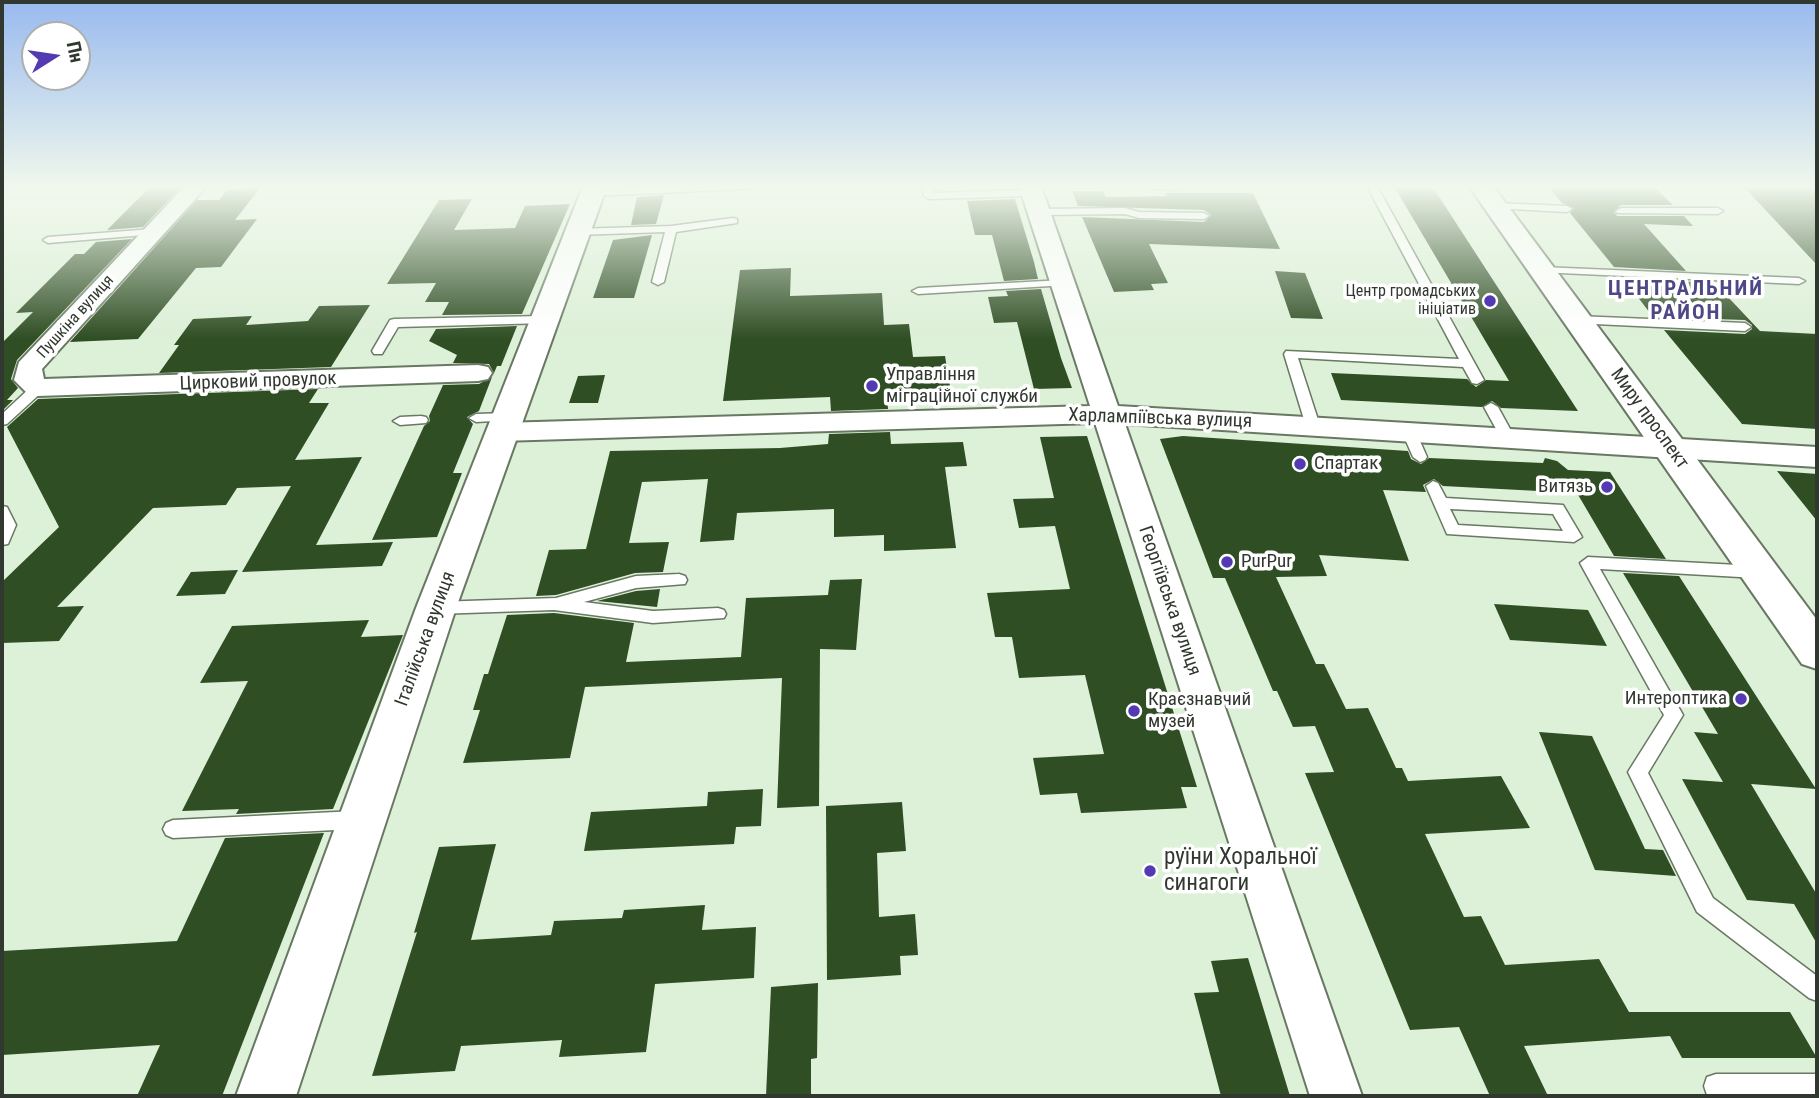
<!DOCTYPE html>
<meta charset="utf-8">
<style>
body{margin:0}
#map{position:relative;width:1819px;height:1098px;overflow:hidden;background:#ddf0d8;font-family:"Roboto Condensed",sans-serif}
canvas{display:block}
.frame{position:absolute;inset:0;border:4px solid #31382f;pointer-events:none}
.north{position:absolute;left:21px;top:21px;width:70px;height:70px;box-sizing:border-box;background:#fff;border:2px solid #adafac;border-radius:50%;rotate:78deg;font-size:19px;font-weight:700;line-height:28px;text-align:center;color:#31382f}
.north::after{content:'';display:block;margin:auto;width:24px;height:32px;background:#533ab2;clip-path:polygon(50% 0,100% 100%,50% 72%,0 100%)}
</style>
<div id="map">
<canvas width="1819" height="1098"></canvas>
<div class="frame"></div>
<div class="north">Пн</div>
</div>
<script>
const ctx = document.querySelector('canvas').getContext('2d');
ctx.lineJoin = 'round';
function paint(path, color) { ctx.fillStyle = color; ctx.fill(path, 'evenodd'); }
const shape = rows => new Path2D(rows.map(r => 'M' + r).join(''));
function trace(path, color, width, dash) { ctx.strokeStyle = color; ctx.lineWidth = width; ctx.lineCap = dash ? 'butt' : 'round'; ctx.setLineDash(dash || []); ctx.stroke(path); }
function write(font, color, halo, rows, align = 'center') {
  ctx.font = font + ' "Roboto Condensed",sans-serif'; ctx.lineWidth = 7; ctx.setLineDash([]); ctx.textBaseline = 'middle'; ctx.strokeStyle = halo; ctx.fillStyle = color; for (const [text, x, y, turn = 0] of rows) {
    ctx.save(); ctx.translate(x, y); ctx.rotate((+turn || 0) * Math.PI / 180); ctx.textAlign = isNaN(turn) ? turn : align; if (halo) ctx.strokeText(text, 0, 0); ctx.fillText(text, 0, 0); ctx.restore();
  }
}
const building = shape([
 [151,186,182,186,143,227,107,230],
 [1548,186,1653,186,1673,205,1621,205,1614,212,1617,216,1684,216,1693,226,1644,224,1686,271,1614,267,1570,213,1574,208,1562,203],
 [1743,186,1809,186,1817,193,1817,265],
 [260,188,235,220,257,219,221,267,196,268,138,339,70,342,197,200,219,200,227,190],
 [1395,188,1434,189,1578,411,1501,408,1492,401,1482,407,1341,400,1331,373,1467,379,1476,387,1486,380,1509,381],
 [1072,191,1103,191,1106,197,1167,196,1165,193,1253,193,1280,249,1149,244,1168,283,1151,284,1154,290,1114,292,1082,217,1204,222,1211,215,1204,210,1078,206],
 [664,195,656,224,631,225,637,197],
 [472,199,454,230,515,228,525,206,570,204,522,314,442,315,449,302,425,302,436,283,387,284,439,200],
 [1015,199,1034,262,1038,279,1004,281,992,235,975,235,967,201],
 [652,235,634,298,593,298,613,240],
 [132,239,17,360,11,379,18,388,7,400,13,400,2,411,2,343,33,312,16,313,75,254,84,254,96,242],
 [791,268,790,296,882,293,884,325,909,324,913,357,945,356,951,392,887,395,888,409,831,411,830,397,723,401,740,270],
 [1275,271,1305,273,1323,319,1291,318],
 [1624,279,1696,282,1709,297,1728,297,1760,331,1817,334,1817,429,1742,424,1664,330,1745,334,1752,329,1752,325,1745,320,1653,317],
 [1041,289,1061,358,1072,388,1034,389,1017,322,994,323,988,297,1008,296,1006,291],
 [370,305,331,367,159,373,179,345,174,345,193,319,252,316,246,325,308,321,319,306],
 [517,326,501,366,497,366,494,373,489,364,453,363,457,355,429,341,436,329],
 [605,375,598,403,569,403,578,376],
 [492,377,479,411,467,417,473,424,453,473,462,473,437,537,372,540,424,426,430,421,429,416,443,385,479,384],
 [318,389,309,403,329,403,295,460,362,457,316,545,393,542,382,566,242,572,291,486,237,488,226,505,153,508,57,607,84,606,59,641,2,643,2,582,59,527,7,427,38,399],
 [890,432,891,444,963,442,967,466,945,467,956,548,884,551,884,535,834,537,834,509,737,513,734,540,700,542,708,479,642,482,629,543,669,542,663,572,635,573,556,595,536,596,549,550,586,549,610,451,780,448,828,444,829,434],
 [1087,436,1197,787,1181,787,1187,808,1081,813,1077,793,1040,795,1033,758,1104,754,1085,675,1019,678,1012,637,995,637,987,593,1070,589,1055,526,1019,528,1013,499,1054,498,1040,437],
 [1183,436,1408,451,1411,459,1421,464,1429,458,1543,463,1545,458,1557,461,1568,470,1610,472,1666,559,1614,556,1577,493,1443,486,1434,479,1423,485,1426,492,1383,490,1409,561,1319,555,1327,576,1276,577,1316,664,1324,664,1346,709,1368,708,1396,768,1402,768,1408,781,1501,776,1530,828,1425,834,1464,917,1481,916,1505,965,1599,959,1629,1012,1790,1012,1817,1058,1682,1058,1670,1036,1524,1046,1548,1096,1490,1096,1459,1027,1410,1030,1305,773,1334,772,1315,726,1293,727,1277,691,1273,691,1225,578,1213,578,1160,439],
 [1777,471,1817,474,1817,521],
 [238,570,225,594,176,596,191,572],
 [1623,573,1679,576,1816,789,1751,784,1817,895,1817,944,1794,904,1747,900,1682,779,1723,782,1694,732,1718,734],
 [862,579,856,650,820,649,819,806,777,808,782,678,585,687,570,758,463,763,480,710,473,710,484,674,488,674,507,615,554,613,634,623,626,662,741,657,746,598,828,595,830,580],
 [660,589,657,607,597,601,636,591],
 [1494,604,1588,610,1607,646,1510,640],
 [369,620,361,637,403,635,333,809,236,814,239,809,182,811,248,681,200,683,232,626],
 [1539,732,1592,736,1645,849,1663,850,1676,876,1595,870],
 [763,789,761,826,736,827,734,844,584,851,591,812,707,806,708,792],
 [902,802,906,851,877,853,879,917,915,914,918,955,900,956,901,975,827,980,826,806],
 [324,833,222,1096,137,1096,160,1045,2,1055,2,951,177,941,225,838],
 [496,844,471,940,551,935,554,921,622,918,624,910,705,905,702,930,756,927,754,978,655,984,646,1052,559,1057,562,1040,461,1046,455,1071,372,1076,417,932,414,933,439,847],
 [1248,958,1290,1096,1221,1096,1194,993,1219,992,1211,961],
 [818,983,817,1058,811,1059,811,1096,766,1096,771,987]
]);
const lane = shape([
 [691,186,753,186,748,189,592,196,587,193,592,190,691,186],
 [922,186,932,186,933,193,1032,190,1037,193,1032,196,929,199,924,196,922,186],
 [1146,186,1184,186,1185,187,1180,190,1151,189,1146,186],
 [1367,186,1377,186,1484,380,1477,384,1472,383,1463,367,1298,358,1320,426,1313,430,1306,426,1284,354,1286,351,1459,359,1367,186],
 [1496,203,1567,206,1572,209,1567,212,1492,208,1492,204,1496,203],
 [1125,208,1139,212,1204,213,1209,216,1204,219,1139,218,1125,214,1039,215,1034,212,1039,209,1125,208],
 [1621,208,1718,208,1723,211,1718,214,1617,213,1616,211,1621,208],
 [733,218,737,219,737,223,676,232,664,282,658,285,652,282,665,232,576,235,571,232,576,229,671,226,733,218],
 [153,229,158,232,157,234,48,243,43,240,48,237,153,229],
 [1542,267,1799,278,1805,281,1799,284,1538,272,1536,270,1542,267],
 [1063,280,1067,281,1067,285,918,294,912,291,918,288,1063,280],
 [543,316,549,320,547,323,398,327,382,354,374,354,372,351,390,320,394,319,543,316],
 [1577,316,1745,323,1751,327,1745,331,1573,323,1573,317,1577,316],
 [38,384,45,388,43,391,7,424,2,425,2,414,33,385,38,384],
 [1491,403,1498,407,1515,438,1513,441,1503,441,1501,438,1484,407,1491,403],
 [507,413,512,414,514,417,512,420,476,422,469,418,476,414,507,413],
 [421,416,426,417,428,420,426,423,400,425,393,421,400,417,421,416],
 [1409,428,1416,432,1427,457,1425,460,1420,462,1413,457,1402,432,1409,428],
 [1433,481,1438,483,1446,498,1563,505,1582,537,1574,542,1447,534,1426,486,1433,481],
 [1450,509,1553,514,1563,531,1458,525,1450,509],
 [2,506,7,507,16,525,8,544,2,545,2,506],
 [1588,557,1757,566,1765,572,1757,578,1600,569,1683,715,1648,773,1713,898,1817,976,1817,1001,1809,998,1697,912,1628,772,1664,715,1580,563,1588,557],
 [679,574,685,576,687,580,685,584,636,588,584,602,653,611,718,608,724,610,726,614,724,618,653,623,554,610,436,614,430,612,428,608,430,604,436,602,556,598,636,576,679,574],
 [356,811,363,814,366,820,363,826,356,829,173,838,166,835,163,829,166,823,173,820,356,811],
 [1716,1074,1817,1074,1817,1096,1711,1096,1707,1095,1704,1086,1707,1077,1716,1074]
]);
const street = shape([
 [185,186,207,186,42,369,44,379,478,365,488,367,492,373,488,379,478,381,38,396,28,394,14,380,19,362,185,186],
 [1019,186,1041,186,1118,406,1817,447,1817,467,1125,424,1362,1096,1310,1096,1095,423,501,441,491,438,486,432,491,426,501,423,1090,406,1019,186]
]);
const secondary = shape([
 [583,186,607,186,456,608,296,1096,236,1096,416,608,583,186],
 [1469,186,1493,186,1817,620,1817,669,1802,664,1469,186]
]);
const markers = [
 [1490,301,7,"#533ab2"],
 [872,386,7,"#533ab2"],
 [1300,464,7,"#533ab2"],
 [1607,487,7,"#533ab2"],
 [1227,562,7,"#533ab2"],
 [1741,699,7,"#533ab2"],
 [1134,711,7,"#533ab2"],
 [1150,871,7,"#533ab2"]
];
const farPoinames = [
 ["Центр громадських",1476,292],
 ["ініціатив",1476,310]
];
const farStreetnames = [
 ["Пушкіна вулиця",76,317,-48]
];
const poiNames = [
 ["Управління",886,375],
 ["міграційної служби",886,397],
 ["Спартак",1314,464],
 ["Витязь",1593,487,"right"],
 ["PurPur",1241,562],
 ["Интероптика",1727,699,"right"],
 ["Краєзнавчий",1148,700],
 ["музей",1148,722]
];
const streetNames = [
 ["Цирковий провулок",258,382,-2],
 ["Харлампіївська вулиця",1160,419,2],
 ["Миру проспект",1649,419,54],
 ["Георгіївська вулиця",1169,601,71],
 ["Італійська вулиця",426,639,-70]
];
const farDistrictnames = [
 ["ЦЕНТРАЛЬНИЙ",1686,290],
 ["РАЙОН",1686,314]
];
const nearPoinames = [
 ["руїни Хоральної",1164,858],
 ["синагоги",1164,884]
];
paint(building, '#2f4e24');
trace(lane, '#687862', 3);
trace(street, '#687862', 4);
trace(secondary, '#687862', 4);
paint(lane, '#fff');
paint(street, '#fff');
paint(secondary, '#fff');
const sky = ctx.createLinearGradient(0, 0, 0, 339);
sky.addColorStop(0, '#99baef');
sky.addColorStop(0.55, '#f0f8ed');
sky.addColorStop(1, '#f0f8ed00');
ctx.fillStyle = sky;
ctx.fillRect(0, 0, 1819, 339);
for (const [x, y, r, color] of markers) { const dot = new Path2D(); dot.arc(x, y, r, 0, 2 * Math.PI); ctx.fillStyle = color; ctx.fill(dot); trace(dot, '#fff', 2.5); }
write('16px', '#31382f', '#fff', farPoinames, 'right');
write('16px', '#31382f', '#fff', farStreetnames);
write('19px', '#31382f', '#fff', poiNames, 'left');
write('19px', '#31382f', '#fff', streetNames);
ctx.letterSpacing = '2px';
write('bold 21px', '#4e4886', '#fff', farDistrictnames);
ctx.letterSpacing = '0px';
write('23px', '#31382f', '#fff', nearPoinames, 'left');
</script>
